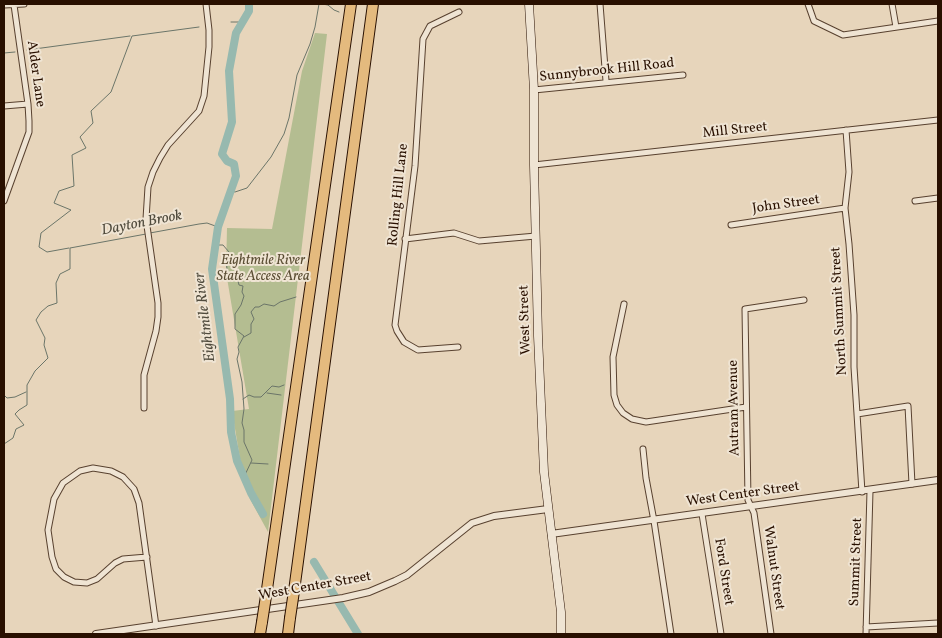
<!DOCTYPE html>
<style>
body{margin:0}
#map{position:relative;width:942px;height:638px;overflow:hidden;background:#e7d5bb;font-family:Vollkorn,serif}
canvas{display:block}
.frame{position:absolute;inset:0;border:5px solid #291000;pointer-events:none}
</style>
<div id="map">
<canvas width="942" height="638"></canvas>
<div class="frame"></div>
</div>
<script>
const ctx = document.querySelector('canvas').getContext('2d');
ctx.lineJoin = 'round';
function paint(path, color) { ctx.fillStyle = color; ctx.fill(path, 'evenodd'); }
const shape = rows => new Path2D(rows.map(r => 'M' + r).join(''));
function trace(path, color, width, dash) { ctx.strokeStyle = color; ctx.lineWidth = width; ctx.lineCap = dash ? 'butt' : 'round'; ctx.setLineDash(dash || []); ctx.stroke(path); }
function write(font, color, halo, rows, align = 'center') {
  ctx.font = font + ' Vollkorn,serif'; ctx.lineWidth = 4; ctx.setLineDash([]); ctx.textBaseline = 'middle'; ctx.strokeStyle = halo; ctx.fillStyle = color; for (const [text, x, y, turn = 0] of rows) {
    ctx.save(); ctx.translate(x, y); ctx.rotate((+turn || 0) * Math.PI / 180); ctx.textAlign = isNaN(turn) ? turn : align; if (halo) ctx.strokeText(text, 0, 0); ctx.fillText(text, 0, 0); ctx.restore();
  }
}
const green = shape([
 [315,33,327,34,268,532,250,499,243,476,232,411,249,409,226,272,227,228,272,229,302,71]
]);
const stream = shape([
 [322,4,328,5,334,10,339,12],
 [231,22,243,22],
 [27,50,130,36],
 [4,53,15,52],
 [231,191,235,192,247,188,271,157,284,134,289,118,297,75,310,44,315,27,319,4],
 [150,233,199,224,207,223,218,227],
 [216,245,223,245,229,252,230,255,226,261,228,276,230,277,237,277,239,285,243,286,242,292,244,296,241,305,235,314,235,329,244,336,238,347,239,352,237,359,242,382,244,409,242,423,244,430,244,442,252,460,244,477],
 [69,248,47,252,39,247,41,233,71,210,54,203,59,191,74,186,72,155,86,148,80,137,93,123,91,111,111,92,132,36,199,27],
 [244,337,251,333,251,324,254,319,251,312,255,307,259,307,264,304,274,306,280,302,296,297],
 [267,393,281,395],
 [4,395,7,398,15,397,26,392],
 [243,399,249,395,254,397,261,397,272,386,279,387,284,385],
 [4,444,13,438,16,429,24,425,15,414,19,410,27,405,27,385,35,371,48,358,44,345,45,338,36,320,41,312,48,306,57,303,56,283,60,274,70,269,70,248,146,234],
 [251,463,268,464]
]);
const river = shape([
 [249,4,249,11,236,33,229,71,232,122,222,154,227,161,234,164,236,176,218,227,212,269,230,399,231,432,237,461,251,493,263,514],
 [314,562,358,634]
]);
const minor = shape([
 [600,4,606,81],
 [808,4,814,21,843,35,938,21],
 [892,4,896,27],
 [4,5,24,4],
 [534,90,683,75],
 [4,106,28,104],
 [846,130,849,172,845,208,849,244,854,315,854,367,862,492],
 [534,165,938,120],
 [4,201,29,132,29,121,28,104,14,5],
 [915,201,938,198],
 [731,225,845,208],
 [405,239,454,233,479,241,536,236],
 [624,304,613,357,614,395,617,405,623,413,632,419,646,422,746,407],
 [458,347,418,350,404,342,397,331,395,325,415,166,423,39,430,26,459,12],
 [144,408,144,375,156,331,158,317,158,303,146,219,148,187,153,172,160,158,168,145,199,111,204,96,209,47,209,30,206,4],
 [857,414,908,406,912,484],
 [643,449,646,478,654,521,671,634],
 [702,514,721,634],
 [147,557,123,559,115,563,97,579,87,583,74,582,64,577,56,569,52,557,48,530,54,499,63,483,80,471,93,468,111,471,123,477,134,489,139,503,156,626],
 [866,627,938,623],
 [771,634,754,513,748,500,745,309,804,300],
 [866,634,870,491]
]);
const tertiary = shape([
 [551,534,938,480],
 [96,634,343,598,369,592,395,581,407,575,472,523,494,516,548,509]
]);
const secondary = shape([
 [529,4,534,90,534,165,538,336,544,472,561,612,561,634]
]);
const motorway = shape([
 [294,591,373,4],
 [266,596,351,4],
 [260,634,262,622],
 [288,634,290,618]
]);
const motorwayBridge = shape([
 [290,618,294,591],
 [262,622,266,596]
]);
const streetNames = [
 ["Sunnybrook Hill Road",607,71,-6],
 ["Alder Lane",35,74,82],
 ["Mill Street",735,131,-6],
 ["Rolling Hill Lane",399,195,-84],
 ["John Street",786,205,-8],
 ["North Summit Street",840,311,-93],
 ["West Street",526,320,-92],
 ["Autram Avenue",735,408,-91],
 ["West Center Street",743,495,-8],
 ["Summit Street",857,562,-88],
 ["Walnut Street",773,568,82],
 ["Ford Street",723,572,81],
 ["West Center Street",315,587,-10]
];
const parkNames = [
 ["Eightmile River",263,261],
 ["State Access Area",263,277]
];
const waterNames = [
 ["Dayton Brook",142,224,-11],
 ["Eightmile River",206,317,-97]
];
paint(green, '#b4bd91');
trace(stream, '#6b7569', 1);
trace(river, '#97b9af', 8);
trace(minor, '#58412f', 7);
trace(tertiary, '#58412f', 8);
trace(secondary, '#291000', 9);
trace(motorway, '#291000', 12);
trace(minor, '#efe4d3', 5);
trace(tertiary, '#efe4d3', 6);
trace(secondary, '#efe4d3', 8);
trace(motorway, '#e4ba7e', 10);
trace(motorwayBridge, '#291000', 12, []);
trace(motorwayBridge, '#e4ba7e', 10);
write('14px', '#291000', '#efe4d3', streetNames);
write('italic 14px', '#5a4d33', '#efe4d3', parkNames);
write('italic 15px', '#504b3d', '#efe4d3', waterNames);
</script>
